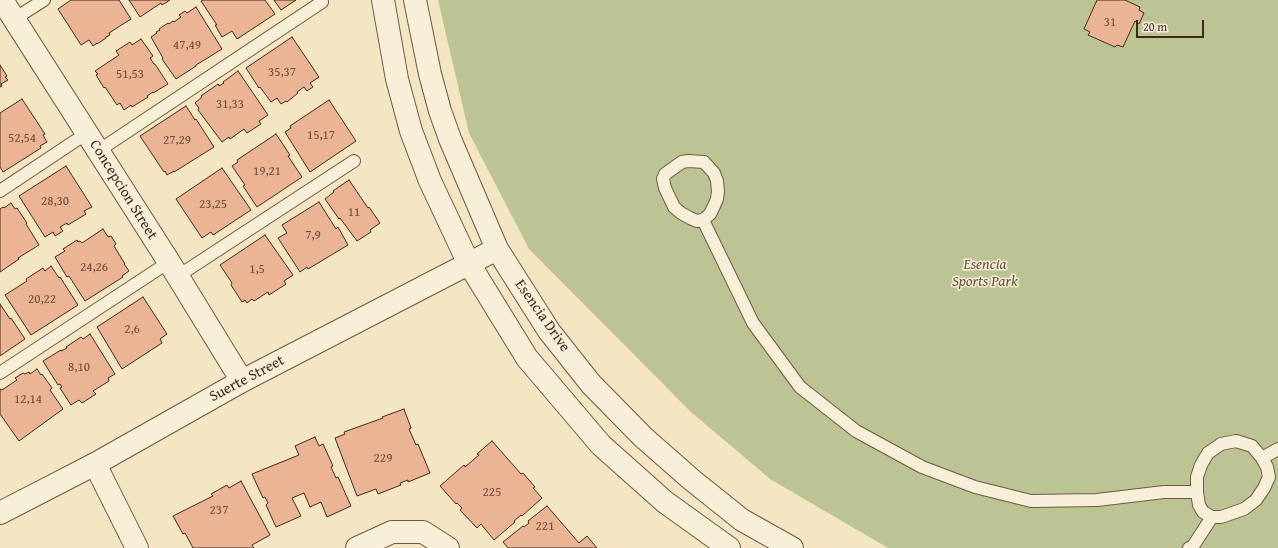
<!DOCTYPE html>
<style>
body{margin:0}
#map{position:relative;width:1278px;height:548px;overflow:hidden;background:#f5e6c3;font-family:"Gentium Book Plus",serif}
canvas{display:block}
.scale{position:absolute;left:1136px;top:20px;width:68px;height:18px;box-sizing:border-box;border:2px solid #42291d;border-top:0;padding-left:5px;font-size:12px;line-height:14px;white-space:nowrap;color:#42291d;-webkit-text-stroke:3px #f8efd8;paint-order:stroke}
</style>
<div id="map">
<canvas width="1278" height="548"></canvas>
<div class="scale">20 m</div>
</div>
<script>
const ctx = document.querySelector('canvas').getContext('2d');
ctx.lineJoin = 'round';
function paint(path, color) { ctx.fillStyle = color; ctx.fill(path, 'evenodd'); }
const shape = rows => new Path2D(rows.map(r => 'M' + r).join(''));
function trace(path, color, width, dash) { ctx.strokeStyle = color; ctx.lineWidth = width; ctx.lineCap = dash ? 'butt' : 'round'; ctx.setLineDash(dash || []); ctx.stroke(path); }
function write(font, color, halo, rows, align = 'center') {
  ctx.font = font + ' "Gentium Book Plus",serif'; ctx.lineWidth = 3; ctx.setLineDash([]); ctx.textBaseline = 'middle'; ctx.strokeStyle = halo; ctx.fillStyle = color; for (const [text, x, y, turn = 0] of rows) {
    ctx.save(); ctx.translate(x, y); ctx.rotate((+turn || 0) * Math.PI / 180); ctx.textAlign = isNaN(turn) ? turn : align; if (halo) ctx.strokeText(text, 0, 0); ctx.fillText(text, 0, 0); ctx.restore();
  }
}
const green = shape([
 [438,0,1278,0,1278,548,888,548,770,479,691,412,529,249,469,133]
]);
const building = shape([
 [71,0,119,0,131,19,109,33,110,35,106,37,106,38,97,44,97,43,93,46,89,40,81,45,58,9,71,0],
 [129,0,170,0,162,5,161,3,140,17,129,0],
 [203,0,265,0,275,14,237,39,232,31,222,37,215,25,217,25,201,1,203,0],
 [274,0,296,0,281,10,274,0],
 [1097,0,1125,0,1140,7,1139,10,1144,13,1139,24,1135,21,1123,47,1117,45,1115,47,1088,35,1090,32,1084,29,1097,0],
 [196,7,222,49,201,62,196,65,196,66,176,79,162,59,163,58,151,37,157,33,156,32,160,30,159,29,168,23,169,24,173,21,174,22,181,17,179,15,185,11,187,13,196,7],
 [292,37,319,77,310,83,313,87,307,91,304,87,297,92,298,93,287,102,286,101,281,104,277,98,271,102,260,87,259,88,246,68,292,37],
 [141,39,153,56,150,58,154,64,155,64,168,84,153,93,153,92,147,96,148,97,132,107,131,105,124,110,120,103,117,105,105,87,104,88,96,75,98,74,95,71,119,55,116,51,130,42,132,45,141,39],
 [0,65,7,76,5,77,8,80,1,84,2,86,0,87,0,65],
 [238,71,268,115,259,121,261,124,247,133,244,129,230,139,229,137,222,142,198,110,199,108,195,103,202,97,201,96,218,84,219,86,224,83,223,82,238,71],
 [22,99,45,134,43,135,47,142,40,146,41,148,3,172,0,167,0,113,22,99],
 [329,100,356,141,310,172,285,132,291,128,290,126,329,100],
 [186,106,195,120,196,119,214,147,174,172,174,171,167,175,165,171,164,172,140,136,186,106],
 [276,134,290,155,288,156,302,177,257,207,243,186,245,185,232,166,238,162,237,160,276,134],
 [66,166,92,207,84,211,86,214,68,225,67,223,60,227,63,231,55,236,53,232,45,237,19,196,66,166],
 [222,168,251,210,213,235,211,232,202,238,176,199,222,168],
 [349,180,368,208,369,207,380,223,370,230,371,232,357,241,340,218,339,219,325,199,334,192,333,191,349,180],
 [319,202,336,229,338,227,348,245,308,269,307,267,300,272,278,238,287,233,282,225,319,202],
 [11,203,15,209,17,208,27,223,26,224,39,245,18,258,19,259,0,272,0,209,3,207,4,208,11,203],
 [103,229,108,237,111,236,116,244,114,246,125,264,124,264,129,271,122,276,123,277,85,301,69,276,67,277,55,257,65,251,63,249,77,240,78,242,80,241,82,243,103,229],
 [265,235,293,275,284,281,286,284,269,295,268,292,254,301,252,299,247,303,245,300,242,302,231,285,232,283,220,265,265,235],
 [51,266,59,278,60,277,78,305,31,335,5,295,27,281,26,279,43,268,45,271,51,266],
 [143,297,167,334,160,339,162,343,122,369,97,327,143,297],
 [0,304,10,319,11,318,25,339,0,356,0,304],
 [90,334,115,374,108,378,109,381,93,391,96,394,82,403,79,400,71,405,60,388,62,387,60,384,58,385,43,361,61,350,61,351,67,348,66,347,81,337,83,339,90,334],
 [37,369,41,375,42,374,52,388,50,390,63,409,19,441,0,414,0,389,2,390,17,380,15,378,23,373,25,374,29,372,30,374,37,369],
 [404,409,411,428,409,429,416,445,418,444,430,473,408,482,408,480,400,483,401,485,378,494,376,489,357,496,335,438,345,434,344,432,383,418,382,417,404,409],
 [315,437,319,446,323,444,333,466,331,467,336,478,338,477,351,506,327,517,321,502,310,507,304,493,292,498,301,516,276,527,266,505,268,503,265,497,263,498,252,474,299,455,295,446,315,437],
 [492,441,521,474,523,473,535,487,533,488,542,498,522,516,521,515,514,521,515,522,494,540,481,524,477,528,460,510,462,508,457,503,456,504,440,486,464,465,465,467,479,455,477,454,492,441],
 [241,481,270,535,252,545,254,548,193,548,185,533,183,534,173,516,213,496,211,494,227,485,229,488,241,481],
 [547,506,579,543,587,536,597,548,508,548,503,542,523,526,524,527,529,523,528,521,547,506]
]);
const service = shape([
 [14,19,44,0],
 [98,151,322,2],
 [0,191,87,133],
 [703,220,697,221,690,218,681,213,674,207,665,188,663,179,665,174,682,162,688,161,704,162,714,173,717,181,718,191,717,199,714,206,710,214,703,220,753,323,800,387,856,431,922,467,975,487,1031,501,1097,500,1164,492,1197,492],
 [178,276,354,161],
 [0,373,169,262],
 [1236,441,1252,446,1262,458,1267,467,1269,477,1264,488,1256,500,1244,509,1221,517,1212,517,1203,512,1199,505,1197,492,1197,477,1201,465,1208,453,1221,444,1236,441],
 [1262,458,1278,449],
 [1189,548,1193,546,1212,517]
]);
const minor = shape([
 [2,0,169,262,242,381],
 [95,464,137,548],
 [357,548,392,532,423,532,448,548]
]);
const tertiary = shape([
 [383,0,397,79,411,131,430,181,468,262,527,358,601,445,665,502,729,548],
 [415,0,430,74,440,111,450,139,497,249,549,331,591,384,643,437,692,480,742,520,792,548],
 [0,513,95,464,242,381,497,249]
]);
const numberNames = [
 ["31",1110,23],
 ["47,49",187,46],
 ["35,37",282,73],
 ["51,53",130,75],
 ["31,33",230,105],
 ["15,17",321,136],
 ["52,54",22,139],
 ["27,29",177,141],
 ["19,21",267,172],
 ["28,30",55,202],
 ["23,25",213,205],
 ["11",354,213],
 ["7,9",313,236],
 ["24,26",94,268],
 ["1,5",257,270],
 ["20,22",42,300],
 ["2,6",132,330],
 ["8,10",79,368],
 ["12,14",28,400],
 ["229",383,459],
 ["225",492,493],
 ["237",219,511],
 ["221",545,527]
];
const streetNames = [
 ["Concepcion Street",123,190,58],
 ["Esencia Drive",542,316,55],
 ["Suerte Street",247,379,-28]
];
const parkNames = [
 ["Esencia",985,265],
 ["Sports Park",985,282]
];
paint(green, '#bdc493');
paint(building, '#ebb595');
trace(building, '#42291d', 1);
trace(service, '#6f5846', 14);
trace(minor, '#6f5846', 24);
trace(tertiary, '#6f5846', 24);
trace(service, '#f8efd8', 12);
trace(minor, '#f8efd8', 22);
trace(tertiary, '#f8efd8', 22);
write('13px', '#6c4c3b', null, numberNames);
write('15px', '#42291d', '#f8efd8', streetNames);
write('italic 15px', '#61503a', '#f8efd8', parkNames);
</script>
